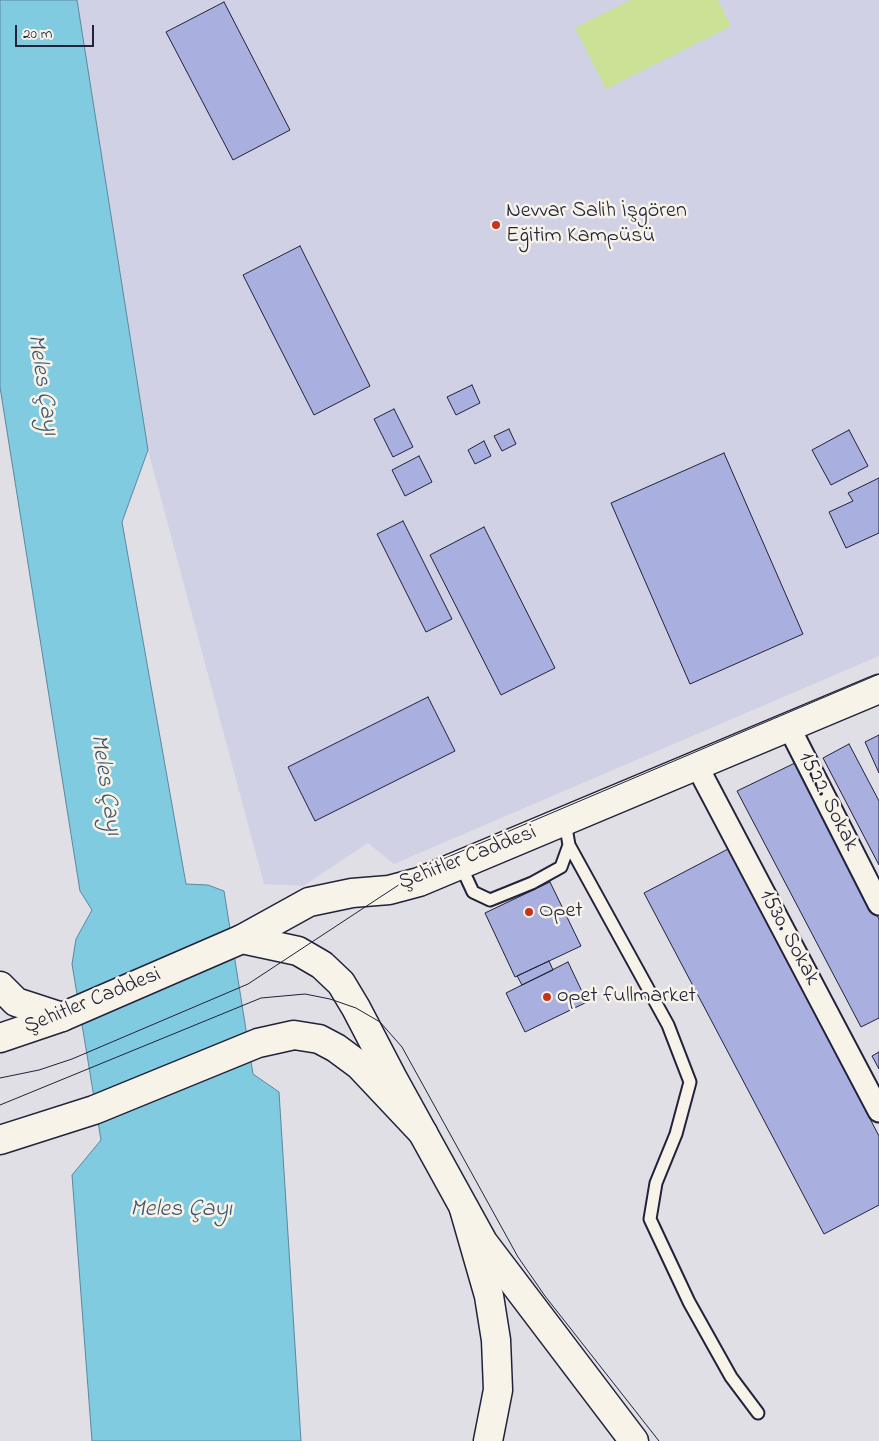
<!DOCTYPE html>
<meta charset="utf-8">
<style>
body{margin:0}
#map{position:relative;width:879px;height:1441px;overflow:hidden;background:#e0dfe6;font-family:"Indie Flower",sans-serif}
canvas{display:block}
.scale{position:absolute;left:15px;top:25px;width:79px;height:22px;box-sizing:border-box;border:2px solid #22223b;border-top:0;padding-left:6px;font-size:15px;line-height:18px;white-space:nowrap;color:#22223b;-webkit-text-stroke:4px #f7f3e8;paint-order:stroke}
</style>
<div id="map">
<canvas width="879" height="1441"></canvas>
<div class="scale">20 m</div>
</div>
<script>
const ctx = document.querySelector('canvas').getContext('2d');
ctx.lineJoin = 'round';
function paint(path, color) { ctx.fillStyle = color; ctx.fill(path, 'evenodd'); }
const shape = rows => new Path2D(rows.map(r => 'M' + r).join(''));
function trace(path, color, width, dash) { ctx.strokeStyle = color; ctx.lineWidth = width; ctx.lineCap = dash ? 'butt' : 'round'; ctx.setLineDash(dash || []); ctx.stroke(path); }
function write(font, color, halo, rows, align = 'center') {
  ctx.font = font + ' "Indie Flower",sans-serif'; ctx.lineWidth = 5; ctx.setLineDash([]); ctx.textBaseline = 'middle'; ctx.strokeStyle = halo; ctx.fillStyle = color; for (const [text, x, y, turn = 0] of rows) {
    ctx.save(); ctx.translate(x, y); ctx.rotate((+turn || 0) * Math.PI / 180); ctx.textAlign = isNaN(turn) ? turn : align; if (halo) ctx.strokeText(text, 0, 0); ctx.fillText(text, 0, 0); ctx.restore();
  }
}
const built = shape([
 [77,0,879,0,879,656,394,864,368,843,303,886,264,884,148,450]
]);
const green = shape([
 [630,0,718,0,731,26,606,89,575,28]
]);
const water = shape([
 [0,0,77,0,148,450,122,522,186,884,208,885,224,891,253,1074,279,1092,301,1441,92,1441,72,1175,101,1140,72,964,76,939,92,910,80,891,0,387,0,0]
]);
const building = shape([
 [224,2,290,130,233,160,166,32,224,2],
 [300,246,370,386,314,415,243,275,300,246],
 [472,385,480,403,456,415,447,397,472,385],
 [394,409,413,447,393,457,374,419,394,409],
 [509,429,516,444,502,451,494,436,509,429],
 [849,430,868,466,831,485,812,450,849,430],
 [484,441,491,456,475,464,468,450,484,441],
 [724,453,803,634,690,684,611,503,724,453],
 [419,456,432,482,405,496,392,470,419,456],
 [879,478,879,533,846,548,829,512,853,501,848,493,879,478],
 [403,521,452,619,426,632,377,534,403,521],
 [484,527,555,668,501,695,430,555,484,527],
 [428,697,455,751,315,821,288,767,428,697],
 [879,735,879,773,865,742,879,735],
 [849,744,879,801,879,865,823,758,849,744],
 [795,763,879,919,879,1018,861,1027,737,791,795,763],
 [728,849,879,1136,879,1205,824,1234,644,893,728,849],
 [550,882,581,946,515,977,485,913,550,882],
 [549,961,553,970,522,985,517,976,549,961],
 [568,962,587,1002,525,1032,506,993,568,962],
 [879,1052,879,1069,872,1056,879,1052]
]);
const lane = shape([
 [569,845,668,1025,690,1082,676,1134,656,1183,650,1219,689,1302,731,1377,758,1413],
 [460,864,473,892,490,900,532,883,561,867,569,845,565,822]
]);
const street = shape([
 [789,727,879,904],
 [697,766,879,1111]
]);
const secondary = shape([
 [242,939,309,902,352,893,389,890,419,882,879,689]
]);
const primary = shape([
 [0,1038,62,1017,242,939,298,951,322,965,341,983,356,1008,392,1077,483,1242,634,1441]
]);
const highway = shape([
 [0,986,16,1002,62,1017],
 [0,1140,94,1110,258,1043,294,1035,319,1039,336,1048,359,1065,423,1133],
 [464,1209,489,1296,496,1340,498,1390,488,1441]
]);
const tram = shape([
 [0,1078,39,1070,72,1059,248,984,429,865,879,674],
 [0,1105,261,998,305,994,330,999,356,1008,380,1022,402,1047,518,1257,545,1296,659,1441]
]);
const markers = [
 [496,225,5,"#c8321e"],
 [529,912,5,"#c8321e"],
 [547,997,5,"#c8321e"]
];
const poiNames = [
 ["Nevvar Salih İşgören",506,212],
 ["Eğitim Kampüsü",506,237],
 ["Opet",539,912],
 ["opet fullmarket",557,997]
];
const streetNames = [
 ["1522. Sokak",827,802,63],
 ["Şehitler Caddesi",468,859,-21],
 ["1530. Sokak",788,938,62],
 ["Şehitler Caddesi",93,1002,-22]
];
const waterNames = [
 ["Meles Çayı",41,385,81],
 ["Meles Çayı",104,785,81],
 ["Meles Çayı",181,1211]
];
paint(built, '#d0d1e4');
paint(green, '#cbe196');
paint(water, '#81cbe1');
trace(water, '#5b879f', 1);
paint(building, '#a9b0e0');
trace(building, '#22223b', 1);
trace(lane, '#22223b', 15);
trace(street, '#22223b', 25);
trace(secondary, '#22223b', 31);
trace(primary, '#22223b', 31);
trace(highway, '#22223b', 31);
trace(lane, '#f7f3e8', 11);
trace(street, '#f7f3e8', 21);
trace(secondary, '#f7f3e8', 28);
trace(primary, '#f7f3e8', 28);
trace(highway, '#f7f3e8', 28);
trace(tram, '#22223b', 1);
for (const [x, y, r, color] of markers) { const dot = new Path2D(); dot.arc(x, y, r, 0, 2 * Math.PI); ctx.fillStyle = color; ctx.fill(dot); trace(dot, '#f7f3e8', 2); }
write('22px', '#22223b', '#f7f3e8', poiNames, 'left');
write('22px', '#22223b', '#f7f3e8', streetNames);
write('italic 24px', '#3e556d', '#f7f3e8', waterNames);
</script>
